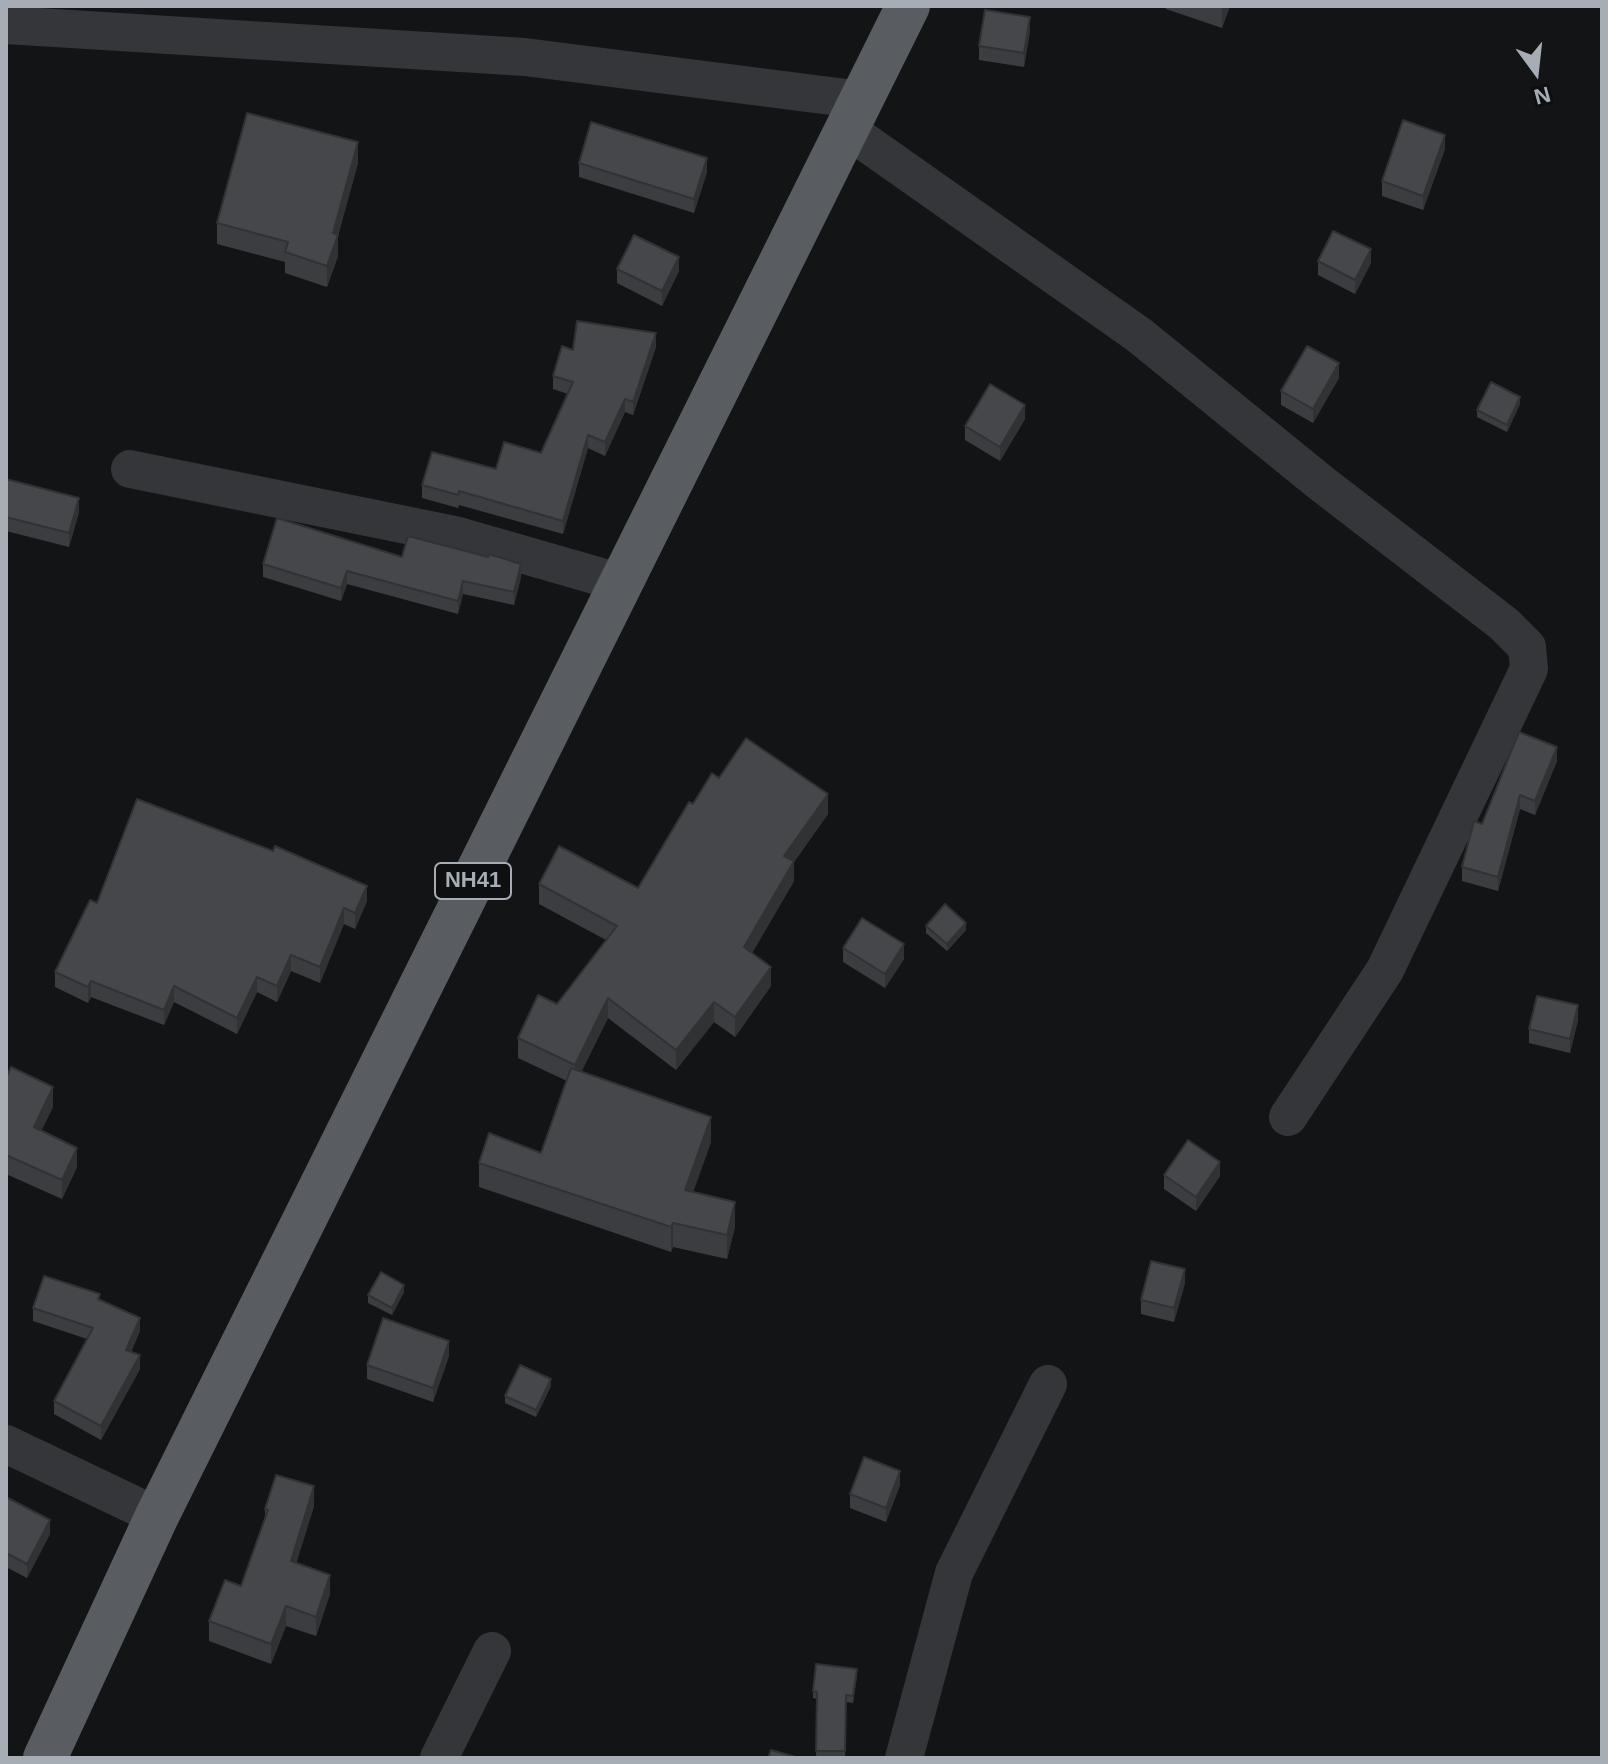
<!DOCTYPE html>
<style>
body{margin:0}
#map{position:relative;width:1608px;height:1764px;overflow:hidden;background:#131415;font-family:Helvetica,sans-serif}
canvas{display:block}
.frame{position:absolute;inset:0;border:8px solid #a6adb4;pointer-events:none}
.north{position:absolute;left:1496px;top:32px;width:80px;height:80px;-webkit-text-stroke:6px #0e0f10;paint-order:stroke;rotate:165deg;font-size:22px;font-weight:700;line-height:32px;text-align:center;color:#a6adb4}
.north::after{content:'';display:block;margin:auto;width:28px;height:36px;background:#a6adb4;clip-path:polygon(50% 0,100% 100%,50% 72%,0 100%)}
</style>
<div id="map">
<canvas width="1608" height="1764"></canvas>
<div class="frame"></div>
<div class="north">N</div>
</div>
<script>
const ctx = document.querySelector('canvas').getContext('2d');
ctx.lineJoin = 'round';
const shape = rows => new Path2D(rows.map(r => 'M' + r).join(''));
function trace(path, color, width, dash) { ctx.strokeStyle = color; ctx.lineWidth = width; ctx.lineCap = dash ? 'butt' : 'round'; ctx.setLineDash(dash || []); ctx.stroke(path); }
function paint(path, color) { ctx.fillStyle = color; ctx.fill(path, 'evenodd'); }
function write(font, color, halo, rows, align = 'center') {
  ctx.font = font + ' Helvetica,sans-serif'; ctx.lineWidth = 8; ctx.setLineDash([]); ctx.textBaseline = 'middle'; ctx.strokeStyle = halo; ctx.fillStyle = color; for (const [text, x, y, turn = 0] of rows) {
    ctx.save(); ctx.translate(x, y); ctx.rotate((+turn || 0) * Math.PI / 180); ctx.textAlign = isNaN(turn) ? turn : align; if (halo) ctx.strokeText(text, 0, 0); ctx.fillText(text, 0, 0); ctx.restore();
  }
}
const minor = shape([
 [6,25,525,57,862,100],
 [848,130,1139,335,1321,483,1504,624,1527,647,1529,669,1385,970,1288,1117],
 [130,469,455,535,622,583],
 [6,1444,157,1516],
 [439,1758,492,1651],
 [904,1758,954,1573,1048,1384]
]);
const trunk = shape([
 [45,1758,157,1516,908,6]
]);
const wall = shape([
 [1166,6,1230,6,1222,28,1166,9],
 [1030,31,1024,67,979,60,979,46],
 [1445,149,1423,210,1382,196,1382,181],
 [358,163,338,236,338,256,327,287,285,273,285,262,217,244,217,223],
 [579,163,707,172,694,213,579,177],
 [1318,261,1371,263,1355,294,1318,275],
 [617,269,679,271,662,306,617,283],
 [656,347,633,415,625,412,605,456,588,448,563,534,459,505,458,508,422,498,422,485,496,469,541,453,568,394,553,389,553,376,573,350],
 [1339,378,1313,423,1281,405,1281,391],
 [1520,404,1507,432,1477,417,1477,410],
 [1025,419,1000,461,965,440,965,426],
 [6,479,79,512,69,547,6,531],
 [402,557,521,577,514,605,463,594,458,614,347,584,341,601,263,577,263,564],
 [1557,761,1535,815,1520,809,1498,891,1462,881,1462,867,1482,824],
 [719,778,828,814,794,862,794,881,752,953,771,986,735,1037,714,1022,676,1070,608,1018,581,1072,711,1142,693,1192,735,1227,727,1259,673,1247,671,1252,479,1187,479,1163,541,1153,567,1081,518,1058,518,1038,557,1004,606,940,539,904,539,884,638,888,693,804],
 [367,901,355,929,344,924,320,983,291,971,277,1002,257,992,237,1034,174,1002,164,1025,91,997,88,1003,55,987,55,972,97,903],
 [926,926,966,930,947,951,926,933],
 [843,948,904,959,885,988,843,962],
 [1578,1020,1570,1053,1529,1043,1529,1029],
 [6,1078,53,1107,41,1131,77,1167,62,1199,6,1174],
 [1164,1175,1220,1176,1196,1211,1164,1189],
 [1185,1283,1174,1322,1141,1314,1141,1300],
 [404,1292,392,1315,368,1303,368,1295],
 [100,1300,140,1331,131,1352,140,1369,101,1440,54,1414,54,1401,87,1339,33,1321,33,1308],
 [449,1356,433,1402,367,1379,367,1365],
 [551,1386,536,1417,505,1403,505,1396],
 [900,1485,886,1522,850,1508,850,1494],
 [6,1497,50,1534,27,1578,6,1567],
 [314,1506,296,1563,330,1594,316,1636,286,1626,271,1664,209,1641,209,1621,241,1586,265,1517,265,1509],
 [857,1676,853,1703,846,1702,845,1758,816,1758,817,1699,813,1698,813,1691]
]);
const shadedWall = shape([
 [1222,6,1230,6,1222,28],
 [1030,17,1030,31,1024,67,1024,53],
 [1445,135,1445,149,1423,210,1423,196],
 [358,142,358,163,338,236,338,256,327,287,327,266,333,233],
 [707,158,707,172,694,213,694,199],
 [1371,249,1371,263,1355,294,1355,280],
 [679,257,679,271,662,306,662,291],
 [656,333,656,347,633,415,633,402],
 [1339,363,1339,378,1313,423,1313,409],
 [1520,397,1520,404,1507,432,1507,425],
 [625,399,625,412,605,456,605,442],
 [1025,405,1025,419,1000,461,1000,447],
 [588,435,588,448,563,534,563,521],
 [79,498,79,512,69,547,69,533],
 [521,564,521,577,514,605,514,592],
 [347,571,347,584,341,601,341,588],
 [463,581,463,594,458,614,458,601],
 [1557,747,1557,761,1535,815,1535,801],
 [828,794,828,814,794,862,794,881,744,967,744,947,784,856],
 [1520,795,1520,809,1498,891,1498,877],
 [367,886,367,901,355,929,355,913],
 [344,908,344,924,320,983,320,967],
 [966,923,966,930,947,951,947,944],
 [904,944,904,959,885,988,885,974],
 [291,955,291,971,277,1002,277,986],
 [771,967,771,986,735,1037,735,1017],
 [257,977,257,992,237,1034,237,1018],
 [91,981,91,997,88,1003,88,987],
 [174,986,174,1002,164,1025,164,1010],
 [608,998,608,1018,575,1085,575,1065],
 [714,1002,714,1022,676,1070,676,1050],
 [1578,1005,1578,1020,1570,1053,1570,1039],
 [53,1087,53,1107,34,1146,34,1127],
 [711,1117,711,1142,685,1215,685,1190],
 [77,1148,77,1167,62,1199,62,1180],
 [1220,1162,1220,1176,1196,1211,1196,1197],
 [735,1202,735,1227,727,1259,727,1235],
 [673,1223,673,1247,671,1252,671,1227],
 [1185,1269,1185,1283,1174,1322,1174,1308],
 [404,1285,404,1292,392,1315,392,1308],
 [140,1318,140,1331,126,1363,126,1350],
 [449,1341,449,1356,433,1402,433,1388],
 [140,1355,140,1369,101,1440,101,1426],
 [551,1379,551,1386,536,1417,536,1410],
 [900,1471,900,1485,886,1522,886,1508],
 [314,1486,314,1506,291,1581,291,1561],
 [50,1520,50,1534,27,1578,27,1564],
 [330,1575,330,1594,316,1636,316,1617],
 [286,1606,286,1626,271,1664,271,1644]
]);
const building = shape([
 [985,10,1030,17,1024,53,979,46,985,10],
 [247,113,358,142,333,233,338,235,327,266,285,252,288,242,217,223,247,113],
 [1403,120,1445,135,1423,196,1382,181,1403,120],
 [591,122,707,158,694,199,579,163,591,122],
 [1333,231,1371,249,1355,280,1318,261,1333,231],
 [634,235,679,257,662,291,617,269,634,235],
 [577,321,656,333,633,402,625,399,605,442,588,435,563,521,459,491,458,495,422,485,432,452,496,469,504,442,541,453,573,382,553,376,562,346,573,350,577,321],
 [1307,346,1339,363,1313,409,1281,391,1307,346],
 [1491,382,1520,397,1507,425,1477,410,1491,382],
 [990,384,1025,405,1000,447,965,426,990,384],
 [6,479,79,498,69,533,6,517,6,479],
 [277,518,402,557,408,536,488,557,489,554,521,564,514,592,463,581,458,601,347,571,341,588,263,564,277,518],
 [1519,732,1557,747,1535,801,1520,795,1498,877,1462,867,1474,821,1482,824,1519,732],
 [746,738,828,794,784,856,794,861,744,947,771,967,735,1017,714,1002,676,1050,608,998,575,1065,518,1038,538,995,557,1004,617,926,539,884,559,846,638,888,689,802,693,804,712,773,719,778,746,738],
 [137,799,273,851,275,846,367,886,355,913,344,908,320,967,291,955,277,986,257,977,237,1018,174,986,164,1010,91,981,88,987,55,972,90,900,97,903,137,799],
 [945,904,966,923,947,944,926,926,945,904],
 [862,918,904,944,885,974,843,948,862,918],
 [1537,996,1578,1005,1570,1039,1529,1029,1537,996],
 [11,1067,53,1087,34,1127,77,1148,62,1180,6,1155,6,1078,11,1067],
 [571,1068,711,1117,685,1190,735,1202,727,1235,673,1223,671,1227,479,1163,489,1133,541,1153,571,1068],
 [1188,1140,1220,1162,1196,1197,1164,1175,1188,1140],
 [1151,1261,1185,1269,1174,1308,1141,1300,1151,1261],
 [381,1272,404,1285,392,1308,368,1295,381,1272],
 [44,1276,100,1294,98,1299,140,1318,126,1350,140,1355,101,1426,54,1401,93,1328,33,1308,44,1276],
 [383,1318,449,1341,433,1388,367,1365,383,1318],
 [520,1365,551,1379,536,1410,505,1396,520,1365],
 [864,1457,900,1471,886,1508,850,1494,864,1457],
 [276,1475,314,1486,291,1561,330,1575,316,1617,286,1606,271,1644,209,1621,225,1580,241,1586,268,1510,265,1509,276,1475],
 [6,1497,50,1520,27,1564,6,1553,6,1497],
 [816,1664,857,1669,853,1696,846,1695,845,1751,816,1751,817,1692,813,1691,816,1664],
 [771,1750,799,1758,768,1758,771,1750]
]);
const shields = [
 [473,881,76]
];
const shieldNames = [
 ["NH41",473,881]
];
trace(minor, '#353639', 38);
trace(trunk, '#595c61', 44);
paint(wall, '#3b3d40');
paint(shadedWall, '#303234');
paint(building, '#45474a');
trace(building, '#303234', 2);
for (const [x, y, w] of shields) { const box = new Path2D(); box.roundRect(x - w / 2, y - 18, w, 36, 6); ctx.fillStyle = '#0e0f10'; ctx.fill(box); trace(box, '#a6adb4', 2); }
write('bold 22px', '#a6adb4', null, shieldNames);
</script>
